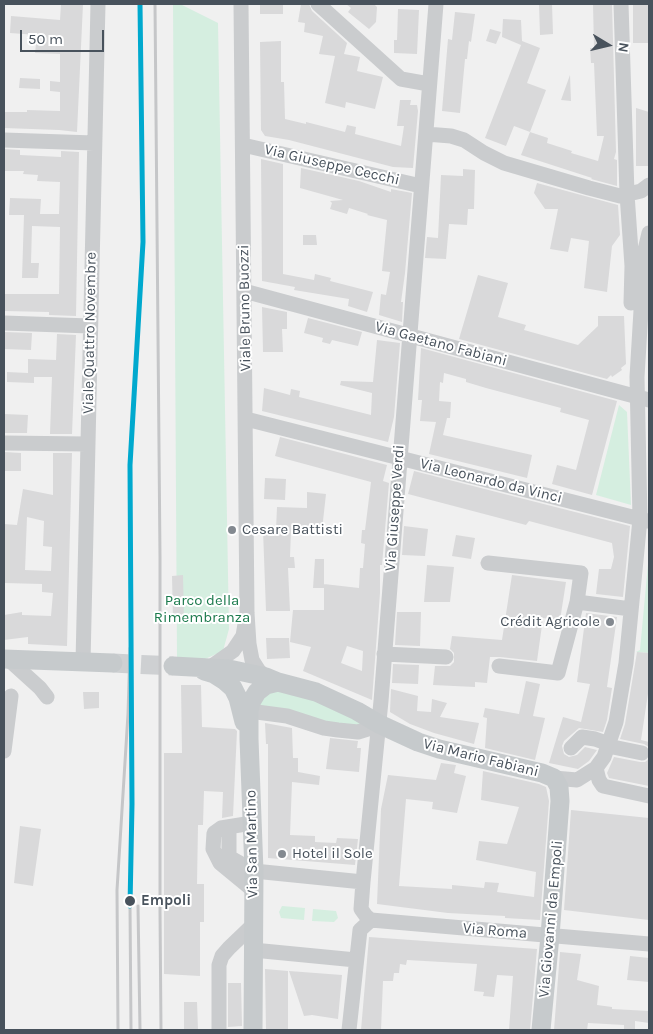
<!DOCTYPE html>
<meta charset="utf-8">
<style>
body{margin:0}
#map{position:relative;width:653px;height:1034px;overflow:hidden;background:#f0f0f0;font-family:Karla,sans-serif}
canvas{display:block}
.frame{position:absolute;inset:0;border:5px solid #48525c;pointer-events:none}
.north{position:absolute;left:583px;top:20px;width:50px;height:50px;-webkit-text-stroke:4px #fff;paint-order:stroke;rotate:99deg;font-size:14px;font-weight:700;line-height:20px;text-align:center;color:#48525c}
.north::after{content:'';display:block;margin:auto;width:18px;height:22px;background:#48525c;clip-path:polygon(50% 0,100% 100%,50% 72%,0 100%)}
.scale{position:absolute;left:20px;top:30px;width:84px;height:22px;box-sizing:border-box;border:2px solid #48525c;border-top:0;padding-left:6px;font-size:15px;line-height:18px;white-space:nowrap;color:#48525c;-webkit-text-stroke:4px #fff;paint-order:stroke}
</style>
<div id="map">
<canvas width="653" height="1034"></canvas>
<div class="frame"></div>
<div class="north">N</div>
<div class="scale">50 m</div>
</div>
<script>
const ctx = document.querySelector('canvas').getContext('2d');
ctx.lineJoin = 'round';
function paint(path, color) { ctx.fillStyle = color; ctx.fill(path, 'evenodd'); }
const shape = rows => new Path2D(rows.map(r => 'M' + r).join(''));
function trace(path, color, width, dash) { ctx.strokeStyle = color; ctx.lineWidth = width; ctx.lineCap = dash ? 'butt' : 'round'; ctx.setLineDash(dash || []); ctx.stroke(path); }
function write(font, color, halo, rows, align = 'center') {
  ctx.font = font + ' Karla,sans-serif'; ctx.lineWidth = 4; ctx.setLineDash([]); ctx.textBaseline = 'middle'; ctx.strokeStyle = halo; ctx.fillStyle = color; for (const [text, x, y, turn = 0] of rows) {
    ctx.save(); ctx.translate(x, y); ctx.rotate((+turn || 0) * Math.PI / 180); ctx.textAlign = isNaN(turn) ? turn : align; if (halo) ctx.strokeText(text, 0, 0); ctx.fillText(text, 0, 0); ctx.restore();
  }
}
const green = shape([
 [173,4,180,4,218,23,229,629,223,651,205,659,177,658],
 [619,405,627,412,631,505,596,495],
 [649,553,649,653,636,652,640,650],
 [274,682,379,724,324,728,251,702],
 [282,906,305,908,304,920,281,918,279,912],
 [313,909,336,911,338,918,334,922,312,921]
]);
const building = shape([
 [61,4,83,4,77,132,59,130,4,128,4,112,27,112,27,110,60,111,60,92,50,91,50,81,60,82,60,54,35,53,37,35,10,33,11,16,60,20],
 [260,4,283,4,283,14,260,14],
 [301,4,309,4,312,11,347,43,344,54,360,57,357,71,383,77,375,109,346,102,345,108,325,103,335,56,319,54,323,36,304,32,305,23,298,22],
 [346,4,374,4,377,7,376,22,369,29,348,12,351,8],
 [539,4,552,4,553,34,540,35],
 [593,4,612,4,616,152,614,159,617,160,617,186,591,179,592,178,521,155,530,132,548,138,547,143,572,151,571,153,598,161,604,136,597,136,594,63,591,63,590,48,594,48],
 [633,4,649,4,649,43,633,43],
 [398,9,419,10,417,54,394,53,394,40,397,40],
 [455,12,475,14,471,42,469,41,467,59,465,59,460,113,442,111,448,39,452,40],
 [503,19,521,20,522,41,540,48,527,83,546,90,530,132,514,126,506,146,485,138,521,45,502,37],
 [490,29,501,32,496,44,486,41],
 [281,41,281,82,284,82,285,119,306,124,306,122,345,132,347,125,356,127,355,134,401,146,404,126,397,126,400,100,411,100,410,105,417,105,418,111,413,168,393,167,289,140,265,136,261,130,260,42],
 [570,75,571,101,561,100],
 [20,78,40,79,40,89,19,88],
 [636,108,649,112,649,166,636,166],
 [4,149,20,150,20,155,61,157,61,151,79,152,76,316,49,315,49,312,4,311,4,294,59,294,60,227,32,226,31,263,39,263,38,278,22,278,24,215,9,215,10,198,41,199,40,214,59,214,60,182,37,181,38,175,23,174,24,171,4,171],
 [261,159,283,164,283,274,314,280,315,274,331,278,330,281,373,292,367,312,348,306,349,299,294,290,295,287,262,281],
 [301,168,359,181,391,192,391,189,412,193,405,273,401,302,403,302,402,322,379,315,381,294,386,295,390,272,382,271,387,220,367,215,368,214,349,208,347,214,330,209,332,203,330,201,343,200,300,188],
 [463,169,475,170,474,209,468,209,467,225,449,224,446,259,425,258,427,237,438,238,441,175,463,176],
 [537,183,618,205,620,235,612,246,607,292,584,288,589,241,571,238,568,252,550,249,558,209,545,209,534,193],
 [303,235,316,235,317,245,303,245],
 [478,275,508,283,498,317,526,325,524,330,578,345,598,326,598,316,624,316,626,364,621,368,622,370,612,377,611,375,607,379,459,339],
 [262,307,287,312,287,329,282,329,283,352,263,352],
 [308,318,362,332,358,346,332,340,330,344,322,342,323,338,304,333],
 [4,332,32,333,31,350,4,349],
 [57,334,76,335,72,434,50,434,52,377,34,377,34,383,7,382,7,372,28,373,28,359,56,360],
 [377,340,400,343,394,417,388,442,262,411,264,388,290,395,291,389,300,391,299,397,371,415,372,393,340,385,341,381,373,382],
 [421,348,617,401,592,495,552,484,557,465,576,470,589,420,560,412,561,408,486,388,466,382,466,379,444,373,443,383,440,382,439,401,451,402,450,418,447,418,443,435,532,455,527,478,429,454,436,422,420,421,422,400,418,400],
 [4,414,28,415,27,433,4,433],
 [280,437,387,465,383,481,389,483,382,565,380,565,380,593,372,700,303,671,311,647,290,642,293,610,324,610,324,584,359,588,360,568,363,568,365,544,361,543,362,530,365,530,371,482,275,456],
 [347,646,363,651,362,671,341,663],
 [4,452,21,453,21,471,4,471],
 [53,453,72,453,67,646,28,644,28,637,4,640,4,615,22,612,22,615,51,616,53,593,42,592,42,584,4,583,4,524,17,525,23,489,53,495],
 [27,517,44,521,43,546,52,547,51,571,25,570],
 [414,471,630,526,623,597,596,594,599,569,611,569,614,557,612,543,529,521,526,525,408,494],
 [265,478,286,479,285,500,264,499],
 [307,492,326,494,322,530,291,530,290,557,294,557,295,568,288,568,290,611,266,611,263,530,276,530,277,507,307,508],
 [404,526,428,529,425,556,402,555],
 [456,535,475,538,471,559,452,556],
 [315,559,324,559,324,588,313,588],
 [427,565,454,567,450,602,424,602],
 [183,575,184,620,173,620,172,576],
 [512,575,566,582,560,620,543,618,537,661,500,657,490,657,487,683,475,682,475,687,433,685,435,666,450,666,454,662,454,653,450,649,452,636,502,640],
 [397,612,421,612,420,646,395,645],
 [586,613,617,617,607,687,612,688,607,720,603,732,579,728,564,741,562,746,564,754,569,757,577,755,585,747,597,750,589,761,578,769,549,763,563,717,581,722,590,684,577,682],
 [266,638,289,638,290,658,267,659],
 [637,652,649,653,649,687,641,740,649,742,649,747,644,744,620,739,625,724],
 [393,664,419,665,418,684,392,683],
 [526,681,540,684,533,716,545,718,535,760,485,748,487,718,483,717,485,708,519,714],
 [181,685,201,685,202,727,235,729,237,731,233,816,222,818,223,792,204,791,203,825,198,825,197,884,204,884,204,922,200,922,200,976,164,974,164,753,182,753],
 [391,689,418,696,417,711,431,712,432,699,447,703,440,717,479,723,474,744,434,733,410,724,390,712],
 [83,692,99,692,99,708,84,709],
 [265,723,292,728,293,758,298,758,298,772,320,776,319,785,292,782,290,835,315,836,315,842,336,843,337,838,358,839,355,865,268,858,268,744,266,744],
 [330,738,358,741,357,748,361,748,359,772,326,769],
 [614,757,640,762,645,762,649,759,649,786,609,778,607,773],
 [441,763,456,765,454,773,466,776,457,813,432,809,433,802,406,799,399,886,452,889,452,885,484,888,485,882,499,883,497,892,534,897,536,872,476,860,479,841,507,844,519,807,481,800,483,771,539,784,546,787,549,801,540,920,505,918,505,916,448,913,377,904,381,809,388,775,436,780],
 [571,810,649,818,649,920,564,910],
 [20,826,41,829,33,886,14,883],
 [369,937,537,949,530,1030,509,1030,513,976,497,975,494,997,483,996,484,992,474,991,477,964,407,960,406,965,400,964,399,973,394,973,393,981,383,981,381,1030,361,1030],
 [560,952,581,954,577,980,599,986,597,1005,612,1007,612,1009,649,1011,649,1023,635,1021,635,1030,624,1030,624,1025,588,1023,587,1030,554,1030],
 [630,956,649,958,649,982,627,980],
 [265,969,288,971,288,1030,266,1030],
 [289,971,342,975,338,1019,312,1015,304,1016],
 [228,983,241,983,242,1026,228,1027],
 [184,1002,197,1002,198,1030,184,1030]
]);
const majorTunnel = shape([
 [113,663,173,666]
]);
const minor = shape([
 [241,4,247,613,249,644,252,660,259,671,266,677],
 [318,4,401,79,429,84],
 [621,4,627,194,632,266,631,303],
 [426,134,451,136,464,140,484,153,504,163,589,188,620,196,641,191,649,185],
 [4,140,94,143],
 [243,145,421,186],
 [244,291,649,400],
 [4,323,90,326],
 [246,419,648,521],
 [4,443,87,444],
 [488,563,581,573,577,602],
 [384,654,446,657],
 [8,659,40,688,47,697],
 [83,662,98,4],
 [499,666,558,673,577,602,631,609],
 [209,668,233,651,243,636,245,624],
 [249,711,287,716,324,728,338,730,358,732,371,728,379,724],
 [608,746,642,753],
 [571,748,582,737,595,739,609,744],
 [4,751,11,696],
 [596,768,599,780,603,786,649,796],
 [554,778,577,780,596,768,604,757,616,722,626,663,640,519,637,377,643,277,645,250,649,233],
 [252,823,221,828,214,833,213,849,220,863,254,891],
 [229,827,229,857,254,871,363,882,361,909,366,916,371,920],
 [363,882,381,701,436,4],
 [371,920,649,944],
 [253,950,356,960],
 [219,1030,219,965,222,956,229,948,253,925],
 [349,1030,360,930,371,920]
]);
const major = shape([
 [4,659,113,663],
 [173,666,229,669,266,677,278,682],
 [204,671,214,674,225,681,233,688,238,698,244,722],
 [253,1030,254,871,249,739,249,711,251,702,257,692,266,685,278,682,316,692,357,711,379,724,418,742,439,749,542,773,554,778,559,787,560,801,550,936,541,1030]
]);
const rail = shape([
 [155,4,160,557,160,911,161,1030],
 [130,906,131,1030],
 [138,906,140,1030],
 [118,1030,117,890,128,714,130,648]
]);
const rail1 = shape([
 [130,906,132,804,130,465,143,242,140,4]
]);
const markers = [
 [232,530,5,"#838990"],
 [610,622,5,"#838990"],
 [282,854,5,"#838990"],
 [130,901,6,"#48525c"]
];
const streetNames = [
 ["Via Giuseppe Cecchi",332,165,13],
 ["Viale Bruno Buozzi",245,308,-91],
 ["Viale Quattro Novembre",90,333,-89],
 ["Via Gaetano Fabiani",441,344,15],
 ["Via Leonardo da Vinci",491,481,14],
 ["Via Giuseppe Verdi",395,508,-86],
 ["Via Mario Fabiani",481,758,14],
 ["Via San Martino",252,844,-91],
 ["Via Giovanni da Empoli",551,919,-85],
 ["Via Roma",495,931,5]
];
const poiNames = [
 ["Cesare Battisti",242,530],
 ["Crédit Agricole",600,622,"right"],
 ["Hotel il Sole",292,854]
];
const parkNames = [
 ["Parco della",202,601],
 ["Rimembranza",202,618]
];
const stopNames = [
 ["Empoli",141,901]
];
paint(green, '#d5eee0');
paint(building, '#d9d9da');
trace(majorTunnel, '#ced0d2', 19, [19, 9]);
trace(minor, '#caccce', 15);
trace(major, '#c6cacc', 19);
trace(rail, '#c5c6c8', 3);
trace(rail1, '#00a9ce', 5);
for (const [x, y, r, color] of markers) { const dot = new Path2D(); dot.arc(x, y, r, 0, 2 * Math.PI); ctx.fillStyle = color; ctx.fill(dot); trace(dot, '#fff', 2); }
write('15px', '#48525c', '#fff', streetNames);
write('15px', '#48525c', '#fff', poiNames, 'left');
write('15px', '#1b7a4c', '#fff', parkNames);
write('bold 15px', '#48525c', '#fff', stopNames, 'left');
</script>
